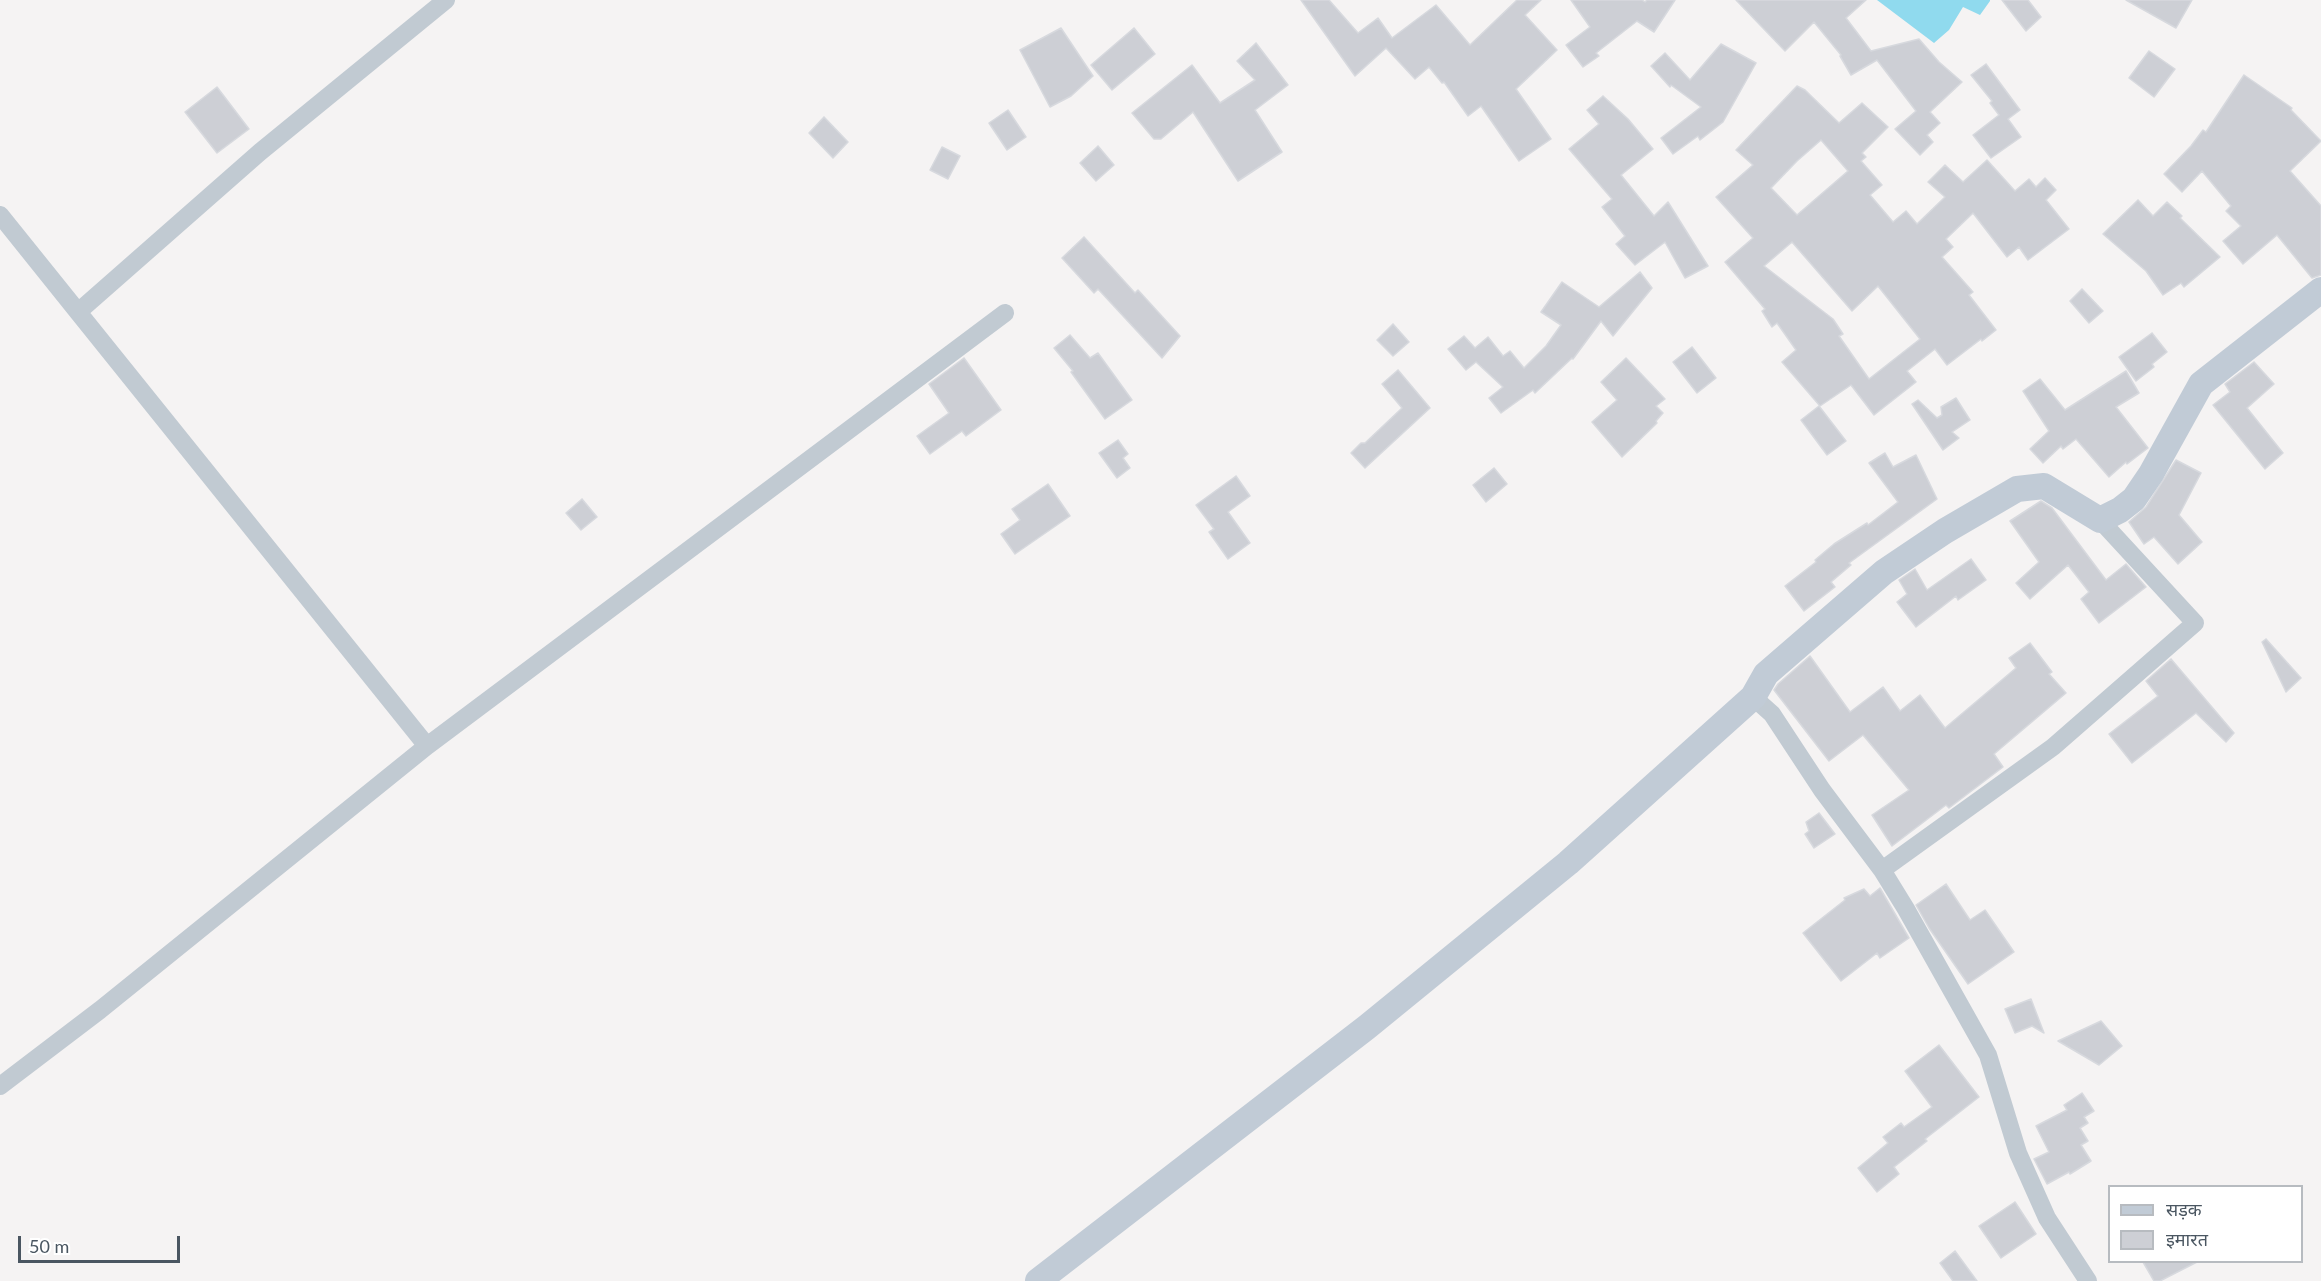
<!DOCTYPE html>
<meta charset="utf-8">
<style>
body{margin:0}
#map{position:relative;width:2321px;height:1281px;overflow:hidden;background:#f5f3f3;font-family:Lato,"Noto Sans Devanagari",sans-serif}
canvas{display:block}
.legend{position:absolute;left:2108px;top:1185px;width:195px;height:78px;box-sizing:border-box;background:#fff;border:2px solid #b7bbc0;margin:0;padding:8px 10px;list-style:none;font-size:18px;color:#4a5661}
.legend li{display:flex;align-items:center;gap:12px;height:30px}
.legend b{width:30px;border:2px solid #b7bbc0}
.scale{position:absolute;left:18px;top:1236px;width:162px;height:27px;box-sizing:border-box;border:3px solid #4a5661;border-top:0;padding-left:8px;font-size:18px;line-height:21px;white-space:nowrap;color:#4a5661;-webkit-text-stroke:4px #fff;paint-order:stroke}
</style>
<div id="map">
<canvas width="2321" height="1281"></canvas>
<ul class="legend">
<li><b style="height:8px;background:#c1cbd6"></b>सड़क</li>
<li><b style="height:16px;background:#cdcfd5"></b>इमारत</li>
</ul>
<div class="scale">50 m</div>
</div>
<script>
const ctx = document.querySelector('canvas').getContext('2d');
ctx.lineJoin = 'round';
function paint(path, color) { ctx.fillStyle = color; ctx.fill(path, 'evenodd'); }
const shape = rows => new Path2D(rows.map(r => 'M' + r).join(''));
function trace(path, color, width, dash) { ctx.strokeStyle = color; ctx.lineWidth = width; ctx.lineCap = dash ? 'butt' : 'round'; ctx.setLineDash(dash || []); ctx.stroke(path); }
const water = shape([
 [1877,0,1990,0,1990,1,1980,15,1963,7,1949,30,1934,43]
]);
const building = shape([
 [1301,0,1329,0,1358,33,1378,18,1392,38,1436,5,1470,45,1517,0,1541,0,1525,15,1557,50,1516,89,1551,139,1519,161,1481,106,1468,116,1444,82,1442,83,1429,67,1415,79,1386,48,1355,76,1301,0],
 [1571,0,1642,0,1645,2,1647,0,1675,0,1654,32,1637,21,1596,53,1599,56,1583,67,1566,45,1590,27,1571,0],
 [1736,0,1866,0,1846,18,1871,51,1919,39,1939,62,1962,82,1930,112,1940,123,1927,135,1933,142,1920,155,1895,129,1916,111,1877,60,1851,75,1840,56,1841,55,1814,22,1785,51,1736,0],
 [2002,0,2028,0,2041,17,2026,31,2002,0],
 [2126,0,2192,0,2176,28,2126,0],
 [1061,28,1093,76,1071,96,1050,107,1020,50,1061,28],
 [1134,28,1155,54,1112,90,1091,65,1134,28],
 [1256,43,1288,85,1255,110,1282,152,1238,181,1193,112,1161,139,1154,139,1132,113,1192,65,1220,103,1255,80,1237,61,1256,43],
 [1721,44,1756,63,1723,122,1700,140,1698,136,1673,154,1661,138,1701,107,1671,85,1670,87,1651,66,1665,53,1690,80,1721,44],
 [2149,51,2175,69,2154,97,2129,78,2149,51],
 [1986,64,2020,110,2008,119,2021,137,1991,158,1973,135,1999,115,1990,103,1992,101,1971,75,1986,64],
 [2244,75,2292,108,2291,110,2321,141,2290,171,2321,206,2321,275,2312,278,2277,235,2243,264,2223,241,2241,226,2226,211,2231,206,2202,171,2182,192,2164,174,2191,146,2203,130,2206,132,2244,75],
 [1797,86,1805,90,1839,123,1862,103,1888,127,1862,153,1866,157,1861,161,1882,185,1870,195,1893,222,1906,211,1917,224,1945,197,1928,182,1945,165,1963,182,1987,160,2015,191,2029,179,2036,187,2045,178,2056,190,2046,200,2069,229,2028,260,2019,247,2007,257,1973,213,1946,239,1953,247,1942,257,1973,292,1969,295,1996,330,1982,341,1981,339,1947,365,1935,349,1907,371,1916,382,1874,415,1851,385,1820,406,1782,362,1796,350,1777,323,1772,327,1762,311,1765,309,1725,262,1753,238,1716,197,1753,165,1736,150,1797,86],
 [1821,140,1848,171,1797,215,1771,188,1797,161,1821,140],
 [1792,242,1852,311,1878,286,1920,339,1869,379,1839,336,1843,334,1833,319,1764,266,1792,242],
 [217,87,249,129,217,153,185,112,217,87],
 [1603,96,1628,119,1653,149,1621,175,1654,216,1668,202,1708,266,1685,278,1665,242,1635,265,1616,244,1625,236,1602,207,1612,199,1569,149,1599,124,1587,110,1603,96],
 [1008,110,1026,137,1007,150,989,123,1008,110],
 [824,117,848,142,833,158,809,133,824,117],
 [1098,146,1114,165,1096,181,1080,163,1098,146],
 [942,147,960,156,948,179,930,170,942,147],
 [2138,200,2153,216,2167,202,2182,216,2180,218,2220,257,2184,287,2181,283,2163,295,2146,271,2103,234,2138,200],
 [1084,237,1135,293,1138,290,1180,336,1162,358,1098,289,1094,293,1062,258,1084,237],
 [1640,272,1652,288,1613,336,1601,321,1573,359,1572,358,1535,393,1533,390,1501,413,1489,398,1503,387,1476,362,1466,370,1448,349,1464,336,1475,348,1488,337,1503,356,1510,351,1524,368,1546,346,1561,325,1541,312,1562,282,1599,307,1640,272],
 [2082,289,2103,311,2089,323,2070,301,2082,289],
 [1393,324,1409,342,1393,356,1377,340,1393,324],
 [2152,333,2167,352,2152,364,2154,367,2136,381,2119,357,2152,333],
 [1070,335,1090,358,1098,353,1132,400,1105,419,1071,372,1073,371,1054,348,1070,335],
 [1692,347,1716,378,1697,393,1673,362,1692,347],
 [964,358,1001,410,966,436,962,431,930,454,917,436,949,413,929,384,964,358],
 [1626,358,1665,399,1656,406,1663,413,1656,421,1657,423,1622,457,1592,422,1617,400,1601,382,1626,358],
 [2254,362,2274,384,2247,408,2283,453,2265,469,2213,405,2230,392,2225,384,2254,362],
 [1398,370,1430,408,1365,468,1351,453,1361,443,1365,443,1402,408,1382,384,1398,370],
 [2126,371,2139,393,2116,407,2148,448,2127,464,2126,462,2109,477,2076,439,2063,449,2061,446,2043,463,2030,449,2049,431,2023,391,2040,379,2065,410,2126,371],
 [1956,398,1970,420,1952,432,1959,438,1943,450,1912,404,1918,400,1937,418,1942,415,1941,407,1956,398],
 [1819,406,1846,441,1827,455,1801,420,1819,406],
 [1118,440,1128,454,1123,458,1130,468,1117,478,1099,453,1118,440],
 [1885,453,1893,467,1916,455,1937,499,1849,563,1851,565,1831,582,1835,587,1804,611,1785,586,1816,562,1815,560,1834,544,1867,523,1868,525,1898,502,1869,463,1885,453],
 [2176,460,2201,473,2179,515,2202,542,2178,564,2154,537,2144,544,2129,522,2146,507,2176,460],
 [1494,468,1507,484,1486,502,1473,485,1494,468],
 [1236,476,1250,496,1228,512,1250,543,1228,559,1209,532,1214,529,1196,505,1236,476],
 [1048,484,1070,516,1015,554,1001,534,1020,520,1012,509,1048,484],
 [582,499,597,517,581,530,566,513,582,499],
 [2041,501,2052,508,2106,580,2126,564,2146,587,2099,623,2081,599,2089,592,2068,565,2030,599,2016,583,2039,562,2010,521,2041,501],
 [1971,559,1986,580,1958,600,1956,596,1916,627,1897,602,1907,594,1899,580,1915,569,1927,590,1971,559],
 [2266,639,2301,678,2286,692,2262,642,2266,639],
 [2030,643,2052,672,2049,674,2066,693,1994,754,2003,767,1949,808,1946,805,1892,846,1872,815,1909,790,1863,735,1829,761,1774,690,1778,684,1810,656,1850,712,1883,687,1900,711,1920,695,1945,728,2016,668,2009,658,2030,643],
 [2171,659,2234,733,2226,742,2196,713,2132,763,2109,734,2158,696,2146,681,2171,659],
 [1819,813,1835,834,1814,848,1805,834,1809,831,1806,822,1819,813],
 [1946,884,1970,920,1985,910,2014,952,1968,984,1929,928,1916,905,1946,884],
 [1880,888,1909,938,1880,958,1877,953,1841,981,1803,933,1845,900,1844,898,1864,889,1870,896,1880,888],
 [2031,999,2044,1033,2032,1026,2015,1033,2005,1009,2031,999],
 [2101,1021,2122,1046,2099,1065,2058,1041,2101,1021],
 [1939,1045,1979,1097,1925,1139,1927,1141,1894,1167,1899,1174,1877,1192,1858,1168,1888,1143,1883,1137,1901,1123,1904,1127,1932,1107,1905,1071,1939,1045],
 [2082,1093,2094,1111,2084,1117,2088,1123,2080,1128,2088,1141,2081,1145,2091,1161,2070,1174,2069,1172,2047,1184,2034,1159,2049,1152,2036,1126,2067,1110,2064,1105,2082,1093],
 [2015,1202,2036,1234,2001,1258,1979,1226,2015,1202],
 [1955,1251,1977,1281,1953,1281,1940,1263,1955,1251],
 [2143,1262,2197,1262,2160,1281,2154,1281,2143,1262]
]);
const street = shape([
 [0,215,78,312,260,152,446,0],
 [78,312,427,746,1005,313],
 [1753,697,1772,714,1822,790,1882,870,1906,909,1988,1055,2018,1153,2047,1218,2088,1281],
 [1882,870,2053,747,2195,623,2100,520],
 [0,1086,100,1010,427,746]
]);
const secondary = shape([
 [1038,1281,1367,1027,1568,863,1753,697,1766,674,1884,572,1945,531,2017,489,2044,486,2100,520,2120,510,2134,499,2151,474,2201,384,2321,290]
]);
paint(water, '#90daee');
paint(building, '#cdcfd5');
trace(building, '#d7d9de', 1.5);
trace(street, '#c1cad2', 18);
trace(secondary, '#c1cbd6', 26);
</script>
